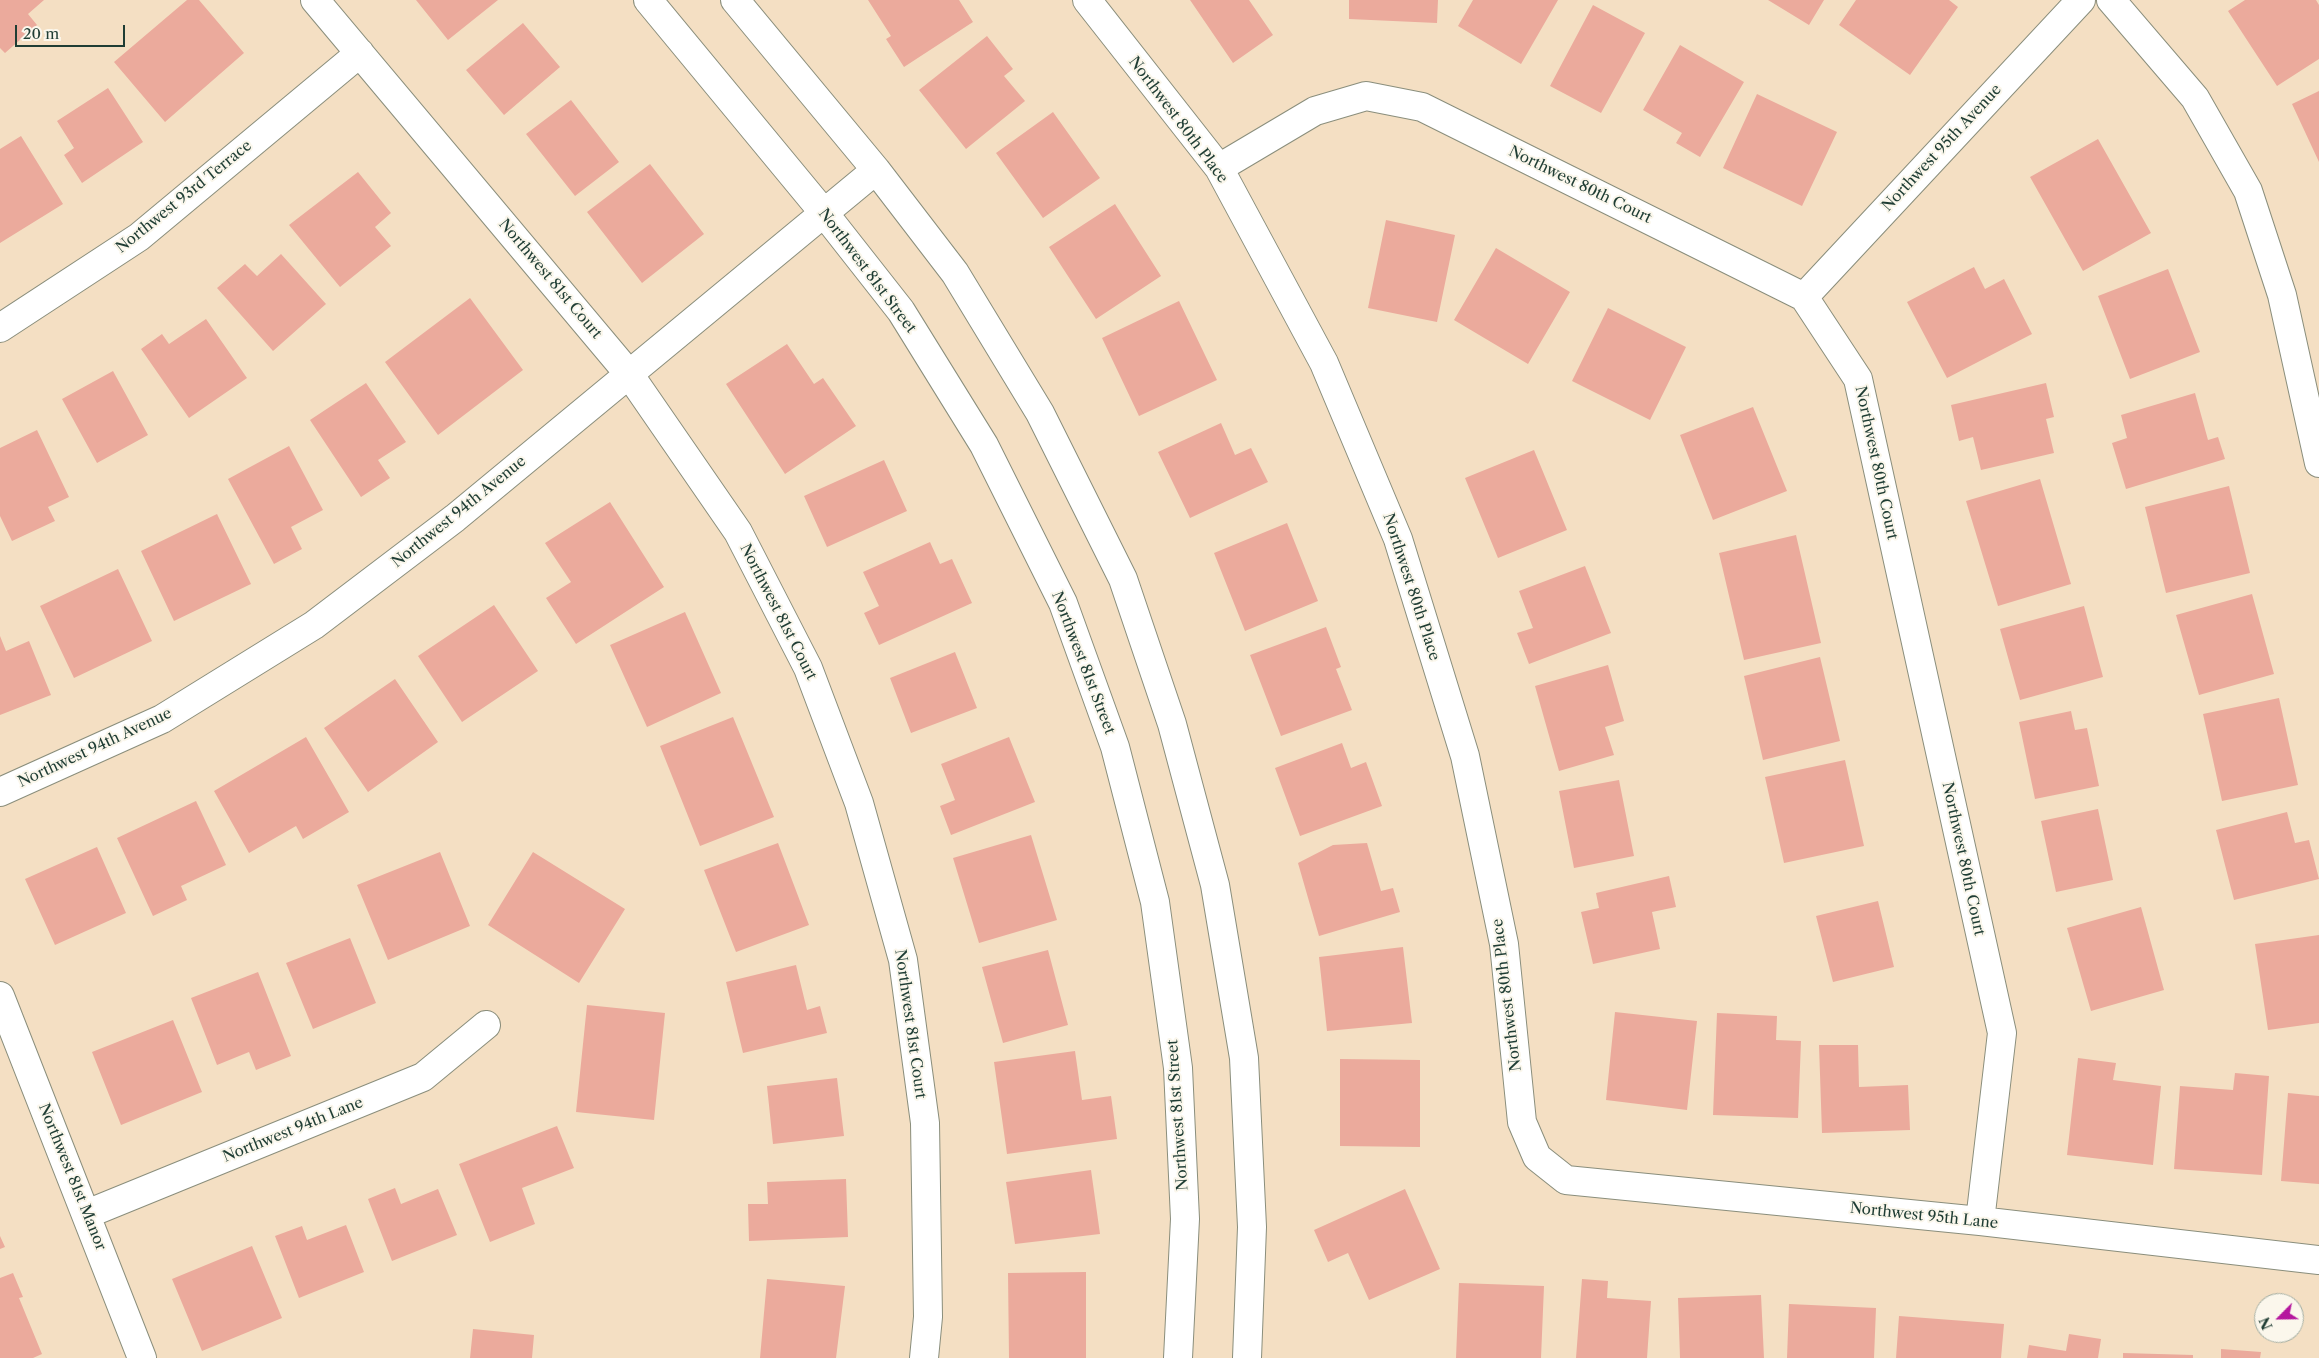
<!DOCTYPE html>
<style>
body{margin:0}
#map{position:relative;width:2319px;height:1358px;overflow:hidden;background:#f4dfc3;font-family:"Libre Caslon Text",serif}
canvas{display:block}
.north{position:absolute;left:2254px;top:1293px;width:50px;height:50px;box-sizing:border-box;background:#fbf7ec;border:1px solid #a3ada2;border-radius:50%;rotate:247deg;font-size:14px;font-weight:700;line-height:20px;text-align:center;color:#1f3d34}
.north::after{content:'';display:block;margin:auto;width:18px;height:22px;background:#b5179e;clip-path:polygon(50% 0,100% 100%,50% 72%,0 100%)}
.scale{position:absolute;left:15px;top:25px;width:110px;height:22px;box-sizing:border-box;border:2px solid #1f3d34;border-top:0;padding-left:6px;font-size:15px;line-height:18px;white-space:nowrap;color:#1f3d34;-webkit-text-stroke:4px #fbf7ec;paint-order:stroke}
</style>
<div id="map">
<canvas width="2319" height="1358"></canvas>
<div class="north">N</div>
<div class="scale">20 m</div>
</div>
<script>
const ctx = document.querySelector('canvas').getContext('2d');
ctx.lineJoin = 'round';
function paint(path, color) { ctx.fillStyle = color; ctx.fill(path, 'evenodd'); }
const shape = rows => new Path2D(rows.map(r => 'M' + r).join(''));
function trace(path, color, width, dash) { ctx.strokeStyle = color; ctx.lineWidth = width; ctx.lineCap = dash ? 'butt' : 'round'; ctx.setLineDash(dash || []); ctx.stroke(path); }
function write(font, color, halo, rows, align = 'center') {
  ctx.font = font + ' "Libre Caslon Text",serif'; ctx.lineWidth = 4; ctx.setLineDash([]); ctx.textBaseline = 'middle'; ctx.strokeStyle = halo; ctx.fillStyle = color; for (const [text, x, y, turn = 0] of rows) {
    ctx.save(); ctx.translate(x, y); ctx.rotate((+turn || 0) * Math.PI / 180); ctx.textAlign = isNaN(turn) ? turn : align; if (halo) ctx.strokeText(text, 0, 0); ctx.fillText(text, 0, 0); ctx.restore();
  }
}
const building = shape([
 [0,0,44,0,28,14,37,25,5,53,0,48],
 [187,0,199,0,244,53,165,122,114,62],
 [416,0,498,0,448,40],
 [868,0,959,0,973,22,904,67,886,39,891,36],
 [1190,0,1249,0,1273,35,1233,63],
 [1349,0,1438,0,1437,23,1349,19],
 [1473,0,1558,0,1521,64,1458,26],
 [1768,0,1824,0,1809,25],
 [1856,0,1949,0,1958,7,1910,75,1839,25],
 [2245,0,2316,0,2319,5,2319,59,2277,86,2228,11],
 [1593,5,1645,33,1601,113,1550,86],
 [523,23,560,67,504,115,466,70],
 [987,36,1013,69,1004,76,1025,101,966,149,919,90],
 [1680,45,1744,82,1700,157,1676,143,1682,133,1643,110],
 [108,88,143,142,82,183,64,155,74,148,57,121],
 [2319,91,2319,162,2292,104],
 [1757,94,1837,132,1802,206,1723,168],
 [571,100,619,162,575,196,526,134],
 [1053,112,1100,178,1043,218,996,153],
 [21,136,63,204,0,243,0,149],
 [2098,139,2151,233,2083,271,2030,177],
 [650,164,704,234,642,283,587,212],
 [358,172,391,213,375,227,391,246,340,287,289,225],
 [1115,204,1161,276,1096,319,1049,247],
 [1386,220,1455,235,1437,322,1368,308],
 [1496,248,1570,292,1528,364,1454,320],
 [281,254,326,304,273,351,217,288,245,264,257,276],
 [1974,267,1985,289,2004,279,2032,334,1947,378,1907,302],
 [2168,269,2200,352,2130,379,2098,296],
 [470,298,523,370,438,435,385,362],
 [1179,301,1217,380,1139,416,1102,338],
 [1608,308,1686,347,1650,420,1572,381],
 [206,319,247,378,189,418,141,349,162,334,169,344],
 [787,344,814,384,823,378,856,426,785,474,726,384],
 [113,371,148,435,97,463,62,399],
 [366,383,406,442,378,460,390,478,361,497,310,420],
 [2046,383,2054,417,2046,419,2054,453,1981,470,1973,437,1959,441,1951,405],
 [2195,393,2208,440,2218,437,2225,459,2126,489,2112,443,2127,438,2121,415],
 [1753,407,1787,491,1713,520,1680,435],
 [1221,423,1235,455,1251,448,1268,482,1190,518,1158,452],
 [37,430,69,497,48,507,55,521,12,541,0,516,0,448],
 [289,446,323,510,291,527,302,549,274,564,228,479],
 [1534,450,1567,530,1498,558,1465,478],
 [884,460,907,511,827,547,804,496],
 [2040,479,2071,584,1998,606,1966,501],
 [2229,486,2250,573,2166,593,2145,507],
 [610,502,664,587,576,644,546,598,571,582,545,543],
 [217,514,251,584,174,621,141,551],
 [1287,523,1318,601,1245,631,1214,553],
 [1796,535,1821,643,1744,660,1719,553],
 [930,542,940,564,952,559,972,603,879,645,864,613,879,606,863,572],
 [1585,566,1611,633,1529,664,1517,633,1533,628,1519,591],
 [118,569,152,641,74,678,40,606],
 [2252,594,2274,674,2199,695,2176,615],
 [494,605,538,671,462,722,418,656],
 [2084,606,2103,677,2020,700,2000,629],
 [685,612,721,693,647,727,610,645],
 [1326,627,1341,667,1336,669,1352,710,1281,736,1250,655],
 [0,636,6,651,29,641,51,695,0,715],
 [955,652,977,708,911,733,890,678],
 [1820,657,1840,741,1763,760,1744,676],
 [1608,665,1624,721,1605,727,1614,755,1559,771,1535,686],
 [395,679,438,742,368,792,324,728],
 [2279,698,2298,785,2222,801,2203,714],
 [2071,711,2075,730,2087,728,2099,786,2035,799,2019,722],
 [733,717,774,817,700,846,660,746],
 [306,737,349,812,303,839,296,826,249,853,214,791],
 [1009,737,1035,802,951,835,940,806,955,800,941,764],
 [1342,743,1351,768,1366,762,1382,806,1300,836,1275,768],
 [1845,760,1864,846,1784,863,1765,777],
 [1619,780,1634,856,1574,868,1559,791],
 [196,801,226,865,181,886,187,900,153,916,117,838],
 [2098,809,2113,880,2056,892,2041,821],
 [2287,812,2295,843,2309,840,2319,879,2234,900,2216,830],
 [1031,835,1057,920,979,943,953,858],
 [778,843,809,925,736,952,704,870],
 [1367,843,1381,891,1393,888,1400,912,1319,936,1298,863,1333,845],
 [97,847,126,913,55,945,25,879],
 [440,852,470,926,388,960,357,885],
 [533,852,625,909,579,983,488,925],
 [1669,876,1676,907,1652,912,1660,949,1593,964,1581,912,1599,908,1596,893],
 [1878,901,1894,967,1833,982,1816,916],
 [2141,907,2164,990,2091,1011,2067,928],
 [2319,935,2319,1023,2268,1030,2255,944],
 [350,938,376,1003,313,1029,286,963],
 [1403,947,1412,1023,1327,1031,1319,957],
 [1048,950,1068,1025,1003,1043,982,967],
 [796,965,807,1010,820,1006,827,1033,743,1053,726,982],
 [258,972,291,1056,256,1070,249,1052,217,1065,191,998],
 [587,1005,665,1013,654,1120,576,1112],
 [1615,1012,1697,1021,1687,1110,1606,1100],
 [1717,1013,1777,1016,1776,1040,1801,1041,1798,1118,1713,1115],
 [173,1020,202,1092,121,1125,92,1052],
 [1819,1045,1858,1045,1859,1087,1908,1085,1910,1130,1822,1133],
 [1075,1051,1082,1100,1111,1096,1117,1139,1007,1154,994,1062],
 [2078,1058,2116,1063,2113,1080,2161,1086,2153,1165,2067,1155],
 [1340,1059,1420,1060,1420,1147,1340,1146],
 [2235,1073,2269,1076,2262,1175,2174,1169,2180,1086,2233,1090],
 [837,1078,844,1136,773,1144,767,1086],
 [2288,1093,2319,1096,2319,1184,2281,1181],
 [557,1126,574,1168,522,1188,535,1224,490,1242,459,1164],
 [1091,1170,1100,1234,1015,1244,1006,1182],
 [846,1179,848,1237,749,1241,748,1204,768,1204,767,1182],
 [395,1188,401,1204,438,1189,457,1235,392,1261,368,1199],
 [1405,1189,1440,1269,1369,1300,1348,1253,1328,1262,1314,1230],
 [346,1225,364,1272,299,1298,275,1236,302,1226,307,1240],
 [0,1236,5,1247,0,1249],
 [252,1246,282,1318,202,1351,172,1279],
 [1086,1272,1086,1358,1009,1358,1008,1273],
 [13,1273,23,1297,19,1298,42,1354,33,1358,0,1358,0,1278],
 [767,1279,845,1286,836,1358,760,1358],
 [1582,1279,1608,1281,1607,1298,1651,1301,1647,1358,1576,1358],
 [1459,1283,1544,1286,1541,1358,1456,1358],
 [1761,1295,1764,1358,1680,1358,1678,1298],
 [1789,1304,1876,1308,1874,1358,1787,1358],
 [1899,1316,2004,1324,2001,1358,1896,1358],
 [473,1329,534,1335,532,1358,470,1358],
 [2069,1334,2101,1339,2098,1358,2027,1358,2029,1345,2066,1351],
 [2221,1349,2261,1352,2260,1358,2221,1358],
 [2123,1353,2193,1355,2193,1358,2123,1358]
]);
const minor = shape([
 [315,0,629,374,738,532,808,668,859,803,903,960,925,1123,928,1317,924,1358],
 [648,0,824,213,901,311,984,445,1063,603,1115,747,1155,902,1178,1068,1185,1219,1178,1358],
 [735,0,876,170,955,273,1040,413,1123,579,1172,724,1215,885,1244,1058,1252,1227,1247,1358],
 [1087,0,1219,168,1324,363,1398,539,1465,756,1504,944,1522,1122,1537,1157,1566,1180,1980,1221,2319,1260],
 [2111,0,2195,98,2248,191,2282,295,2319,463],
 [1219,168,1315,111,1366,96,1422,107,1804,297,1858,379,2002,1033,1980,1221],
 [1804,297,2081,0],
 [0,328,139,237,360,53],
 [0,792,162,719,314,625,455,518,876,170],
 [0,996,142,1358],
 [87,1214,423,1077,486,1025]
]);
const streetNames = [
 ["Northwest 80th Place",1178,120,53],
 ["Northwest 95th Avenue",1942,148,-47],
 ["Northwest 80th Court",1580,185,26],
 ["Northwest 93rd Terrace",184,197,-39],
 ["Northwest 81st Street",867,271,53],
 ["Northwest 81st Court",550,279,50],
 ["Northwest 80th Court",1876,463,78],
 ["Northwest 94th Avenue",459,512,-39],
 ["Northwest 80th Place",1411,587,72],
 ["Northwest 81st Court",778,612,63],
 ["Northwest 81st Street",1083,663,69],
 ["Northwest 94th Avenue",95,748,-25],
 ["Northwest 80th Court",1963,859,78],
 ["Northwest 80th Place",1507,995,-97],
 ["Northwest 81st Court",910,1024,82],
 ["Northwest 81st Street",1178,1115,-94],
 ["Northwest 94th Lane",293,1130,-22],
 ["Northwest 81st Manor",72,1177,68],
 ["Northwest 95th Lane",1924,1216,6]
];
paint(building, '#ebaa9c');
trace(minor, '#8a8e7c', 30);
trace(minor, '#fff', 28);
write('15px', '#1f3d34', '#fbf7ec', streetNames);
</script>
